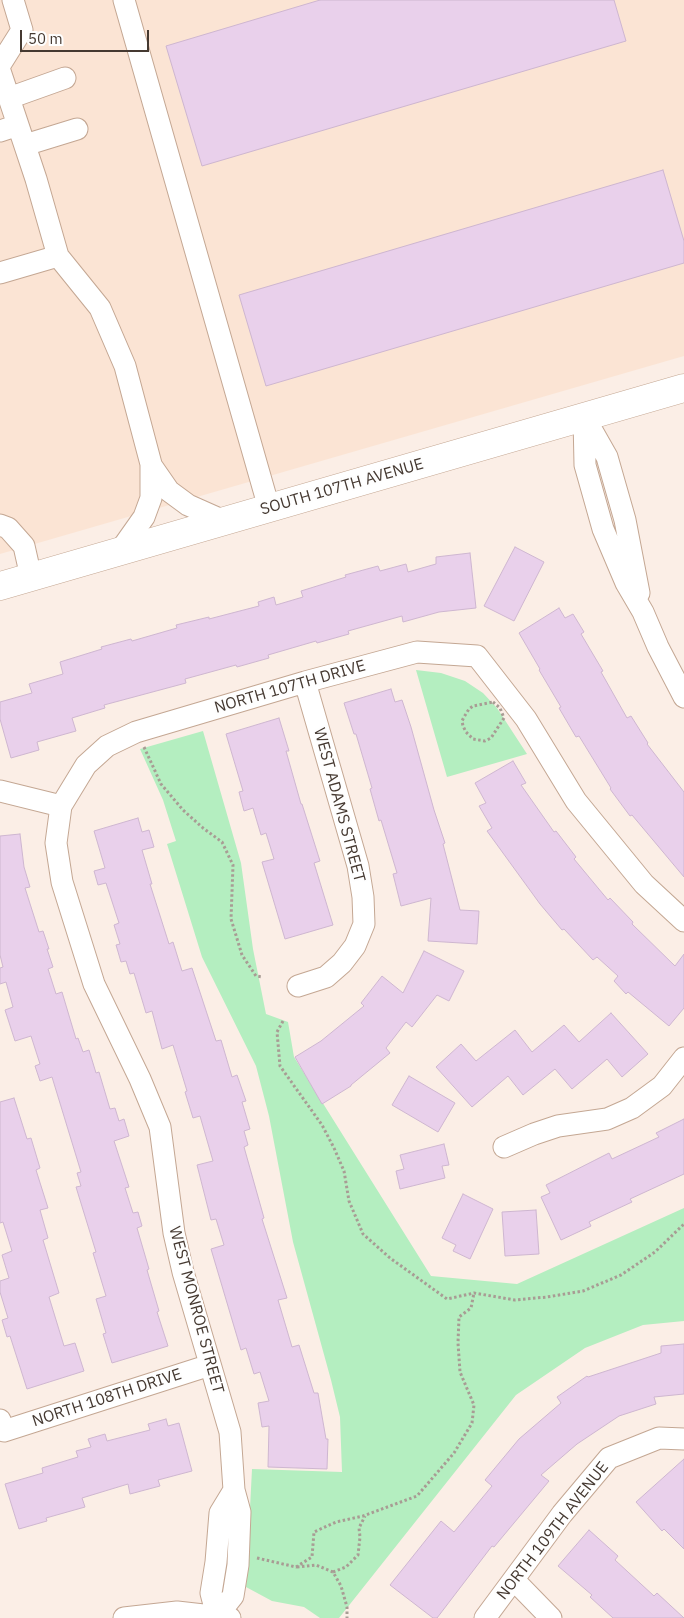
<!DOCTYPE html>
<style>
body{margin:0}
#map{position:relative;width:684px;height:1618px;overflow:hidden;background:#fbeee6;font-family:"IBM Plex Sans",sans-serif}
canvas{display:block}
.scale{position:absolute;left:20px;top:30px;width:129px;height:22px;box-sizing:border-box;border:2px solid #453931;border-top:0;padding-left:6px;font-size:15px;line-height:18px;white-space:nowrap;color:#453931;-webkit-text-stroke:4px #fefefe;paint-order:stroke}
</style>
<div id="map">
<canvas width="684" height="1618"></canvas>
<div class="scale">50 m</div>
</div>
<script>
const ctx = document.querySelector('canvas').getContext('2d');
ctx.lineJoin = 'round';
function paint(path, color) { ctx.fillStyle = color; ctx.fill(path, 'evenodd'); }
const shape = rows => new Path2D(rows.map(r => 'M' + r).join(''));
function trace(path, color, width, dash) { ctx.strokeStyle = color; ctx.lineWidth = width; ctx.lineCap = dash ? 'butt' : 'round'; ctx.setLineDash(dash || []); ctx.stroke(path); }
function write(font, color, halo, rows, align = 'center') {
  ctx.font = font + ' "IBM Plex Sans",sans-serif'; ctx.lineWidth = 4.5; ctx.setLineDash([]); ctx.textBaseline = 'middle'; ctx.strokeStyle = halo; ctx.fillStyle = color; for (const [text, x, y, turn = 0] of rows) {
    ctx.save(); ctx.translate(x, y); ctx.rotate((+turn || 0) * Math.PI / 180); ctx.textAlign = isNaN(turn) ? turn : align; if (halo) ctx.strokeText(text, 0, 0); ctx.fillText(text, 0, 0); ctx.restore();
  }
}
const built = shape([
 [0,0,684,0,684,356,0,554]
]);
const green = shape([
 [416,670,441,673,465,681,483,693,497,708,527,754,447,777],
 [203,731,241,863,253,949,266,1014,288,1022,294,1057,431,1276,517,1284,684,1208,684,1321,643,1325,585,1348,516,1395,339,1618,320,1618,304,1607,272,1601,246,1587,252,1469,342,1472,340,1417,331,1380,293,1242,269,1116,256,1066,202,957,167,844,176,841,163,800,140,749]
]);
const building = shape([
 [320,0,614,0,626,41,202,166,166,46,320,0],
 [663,170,684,241,684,263,266,386,239,295,663,170],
 [515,547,544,562,514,621,484,606,515,547],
 [470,553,476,608,439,612,403,622,402,616,348,631,349,634,317,643,316,641,268,655,269,658,237,667,236,665,185,679,186,683,104,705,105,708,72,718,76,731,37,742,39,750,11,758,0,719,0,702,32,693,29,684,63,674,60,662,102,649,101,647,131,639,132,641,177,628,176,625,209,617,209,619,259,606,258,602,274,597,276,605,303,597,301,591,346,577,345,575,378,566,380,571,406,564,408,572,436,564,436,557,470,553],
 [559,608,565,618,573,614,584,632,581,634,603,671,601,672,627,718,631,716,648,743,647,744,684,792,684,877,632,815,630,816,610,789,611,788,579,736,576,737,559,708,561,707,539,670,540,669,519,633,559,608],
 [391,689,395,702,402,700,411,727,434,810,445,843,443,844,460,910,479,911,477,944,428,941,431,898,401,906,393,874,397,873,381,820,379,821,370,789,372,788,356,734,354,734,344,703,391,689],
 [279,718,289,751,286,751,301,804,302,804,320,861,314,863,333,925,285,939,262,862,274,859,266,833,261,835,253,808,244,811,239,792,243,791,226,734,279,718],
 [513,761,526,783,521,785,554,832,556,831,576,857,574,859,608,900,610,898,633,922,632,924,675,966,684,954,684,1008,669,1026,628,992,626,994,614,981,618,976,597,957,593,960,564,929,562,930,540,904,487,831,492,828,479,806,486,803,475,783,513,761],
 [138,818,142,832,149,830,154,847,142,850,152,884,150,884,169,944,173,942,182,971,192,968,216,1041,221,1040,232,1077,237,1075,246,1101,242,1102,250,1129,244,1131,248,1145,244,1147,264,1218,262,1219,287,1298,278,1300,292,1347,299,1345,314,1393,318,1393,326,1439,328,1439,327,1469,268,1467,269,1426,262,1427,258,1403,269,1401,260,1372,254,1374,246,1348,241,1350,211,1249,224,1245,216,1219,211,1220,197,1165,213,1161,200,1116,193,1118,185,1092,187,1091,173,1045,162,1049,152,1011,146,1013,134,973,130,974,126,961,121,962,116,945,120,944,114,925,119,923,106,883,98,885,94,871,105,868,94,831,138,818],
 [20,834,24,867,30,887,25,888,39,932,43,931,49,949,47,949,53,967,48,969,56,994,62,992,76,1039,78,1038,83,1052,89,1050,96,1073,99,1072,110,1109,115,1108,119,1121,124,1119,129,1136,114,1141,129,1187,125,1188,133,1213,138,1212,142,1226,137,1228,149,1269,147,1270,159,1311,157,1312,168,1346,112,1363,103,1334,106,1333,96,1299,106,1296,93,1253,96,1252,76,1187,81,1186,77,1173,81,1172,52,1077,40,1081,35,1066,40,1064,31,1036,15,1041,5,1010,13,1007,6,982,0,984,0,968,3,967,0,955,0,836,20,834],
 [424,951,464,971,449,1001,437,995,412,1027,406,1022,386,1048,390,1053,351,1085,351,1086,322,1104,295,1057,321,1041,364,1006,361,1003,382,976,403,993,424,951],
 [611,1013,648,1054,622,1077,607,1059,572,1089,555,1069,523,1095,508,1076,472,1107,436,1067,461,1044,476,1061,515,1030,532,1052,564,1025,579,1042,611,1013],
 [409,1076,455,1103,438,1132,392,1105,409,1076],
 [14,1098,27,1139,31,1138,40,1168,36,1170,48,1208,40,1210,48,1238,43,1240,59,1293,49,1297,64,1346,75,1343,84,1371,27,1389,10,1336,7,1337,2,1320,8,1318,0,1292,0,1281,9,1278,2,1255,12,1251,3,1222,0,1223,0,1102,14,1098],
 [684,1119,684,1174,630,1199,632,1202,589,1222,591,1226,561,1240,541,1197,550,1193,546,1185,609,1153,612,1159,659,1137,656,1133,684,1119],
 [444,1144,449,1165,442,1166,445,1178,400,1189,396,1171,404,1169,400,1155,444,1144],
 [463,1194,493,1209,470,1259,453,1251,456,1245,442,1238,463,1194],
 [536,1210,539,1254,505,1256,502,1212,536,1210],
 [684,1344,684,1394,654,1397,656,1404,619,1416,577,1444,541,1475,549,1481,494,1547,492,1546,437,1618,433,1618,390,1585,441,1521,454,1532,492,1486,485,1480,519,1439,561,1403,557,1397,587,1376,588,1377,661,1353,661,1346,684,1344],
 [166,1419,168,1426,179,1423,192,1471,158,1480,160,1486,130,1494,128,1484,82,1498,85,1507,46,1518,47,1521,19,1529,5,1484,43,1473,42,1468,78,1457,76,1451,91,1447,88,1439,105,1434,107,1441,150,1430,148,1424,166,1419],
 [684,1459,684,1549,664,1529,662,1531,636,1502,684,1459],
 [589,1530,618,1556,615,1560,654,1596,657,1593,684,1618,613,1618,590,1597,592,1595,558,1566,589,1530]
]);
const path = shape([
 [493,702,500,708,504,718,491,738,485,741,473,739,466,732,463,726,462,721,464,717,469,709,473,706,493,702],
 [144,747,161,784,183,810,203,828,222,842,233,865,231,919,242,955,256,976,263,977],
 [283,1021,277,1032,280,1066,322,1125,334,1148,344,1171,349,1201,363,1234,390,1258,447,1299,474,1293,515,1300,547,1297,583,1291,621,1275,655,1252,684,1224],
 [257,1558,296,1567,312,1557,314,1532,336,1522,363,1516,417,1496,454,1453,472,1423,474,1405,460,1372,458,1343,459,1317,471,1308,474,1293],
 [297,1567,316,1565,333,1572,341,1586,347,1607,347,1618],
 [333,1572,346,1567,358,1555,360,1537,359,1528,365,1516]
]);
const minor = shape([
 [124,0,269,508],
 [0,65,22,30,13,0],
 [0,71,36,179,58,256,100,308,125,366,151,464,151,498,144,517,120,551],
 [9,98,65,78],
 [0,131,18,125],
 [25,145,77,129],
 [0,273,58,256],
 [584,418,585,465,603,529,626,583,643,612,658,647,684,697],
 [586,420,607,457,625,520,639,593],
 [151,465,169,491,188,505,224,521],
 [0,525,8,528,24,546,31,577],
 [0,791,61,806],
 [298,986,326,977,342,963,355,946,364,924,363,897,358,866,305,682],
 [504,1147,534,1134,558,1126,607,1119,632,1108,662,1086,684,1058],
 [0,1420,4,1431,210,1365],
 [514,1580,551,1618],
 [217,1616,233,1596,238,1565,240,1512,234,1490,230,1432,183,1272,174,1233,160,1127,140,1079,94,984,62,882,56,843,61,806,86,765,107,746,136,732,305,682,417,652,477,656,526,719,576,801,644,884,684,921],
 [217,1616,211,1593,216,1562,220,1513,234,1490],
 [124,1618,177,1612,230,1618],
 [485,1618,562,1514,609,1458,659,1438,684,1439]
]);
const major = shape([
 [0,586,684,388]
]);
const streetNames = [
 ["SOUTH 107TH AVENUE",342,487,-16],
 ["NORTH 107TH DRIVE",290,687,-16],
 ["WEST ADAMS STREET",339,805,75],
 ["WEST MONROE STREET",196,1310,75],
 ["NORTH 108TH DRIVE",107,1398,-18],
 ["NORTH 109TH AVENUE",553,1531,-52]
];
paint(built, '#fbe4d4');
paint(green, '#b4eec0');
paint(building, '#e9d0eb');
trace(building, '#ceb6d0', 1);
trace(minor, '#c4a793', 23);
trace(major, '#c4a793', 29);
trace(path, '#a89c94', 3, [2.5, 2.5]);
trace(minor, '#fff', 21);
trace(major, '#fff', 28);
write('16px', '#453931', '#fefefe', streetNames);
</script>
